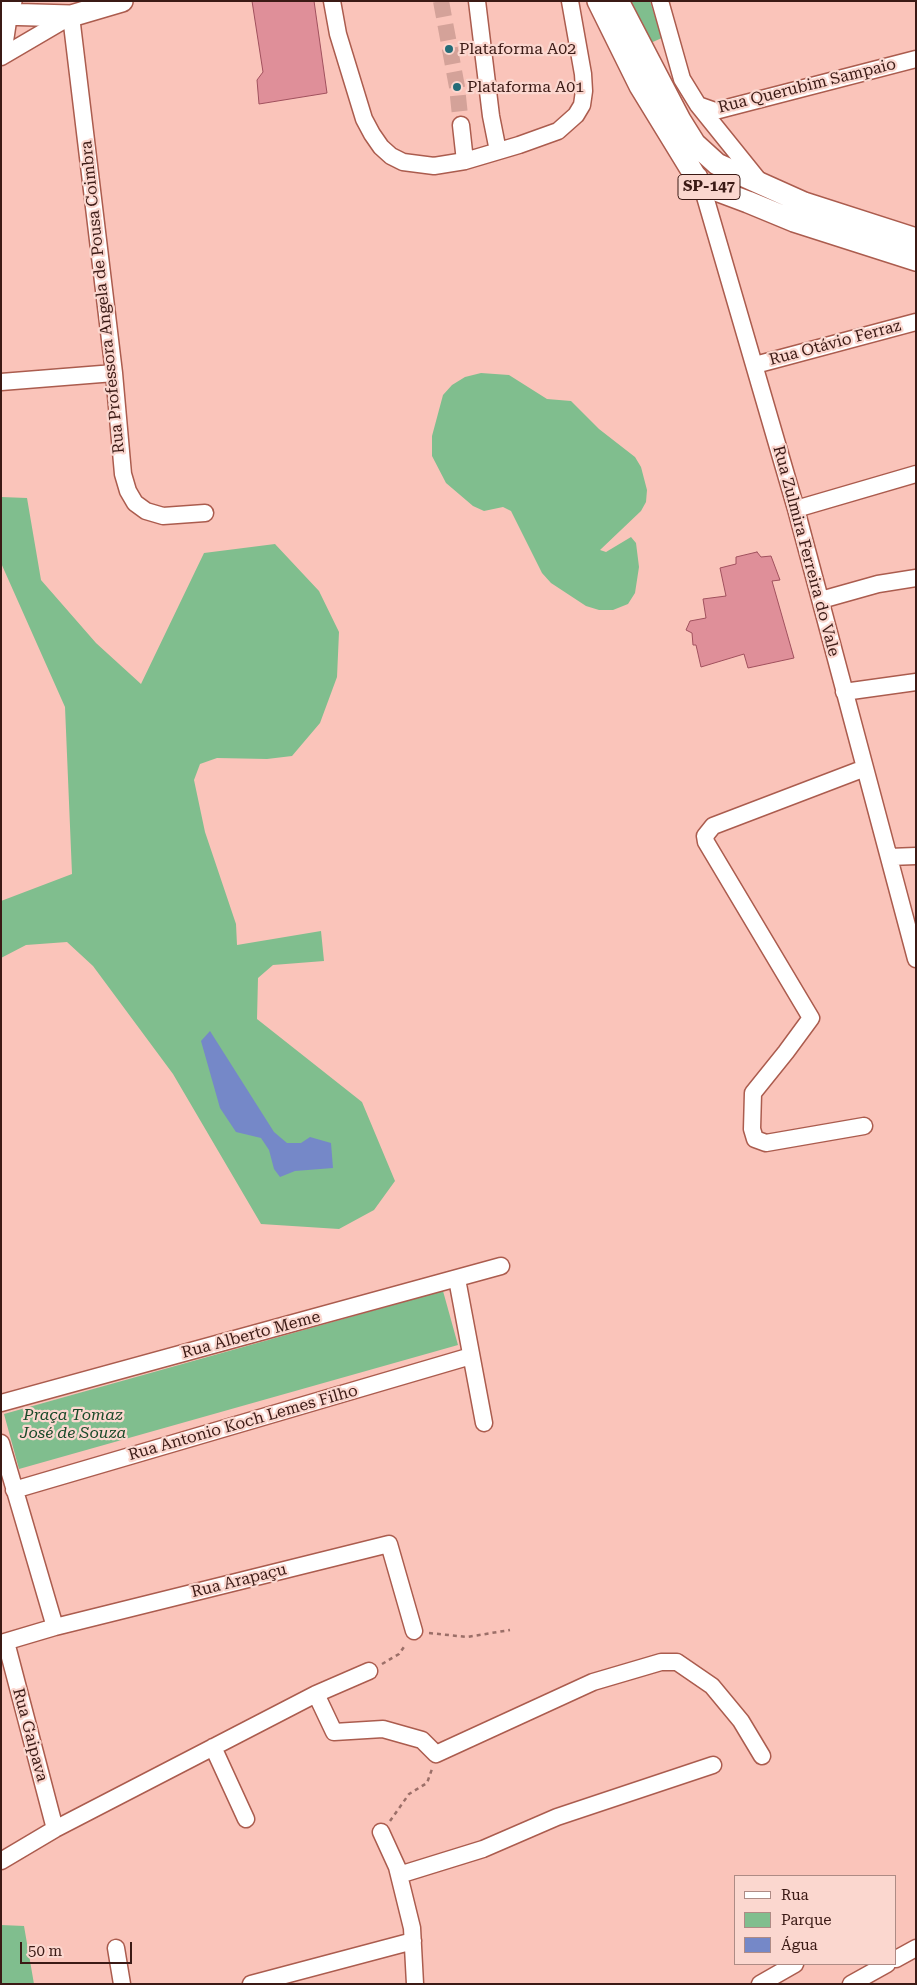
<!DOCTYPE html>
<meta charset="utf-8">
<style>
body{margin:0}
#map{position:relative;width:917px;height:1985px;overflow:hidden;background:#fac4ba;font-family:"Roboto Serif",serif}
canvas{display:block}
.frame{position:absolute;inset:0;border:2px solid #3b1a15;pointer-events:none}
.legend{position:absolute;left:734px;top:1875px;width:162px;height:90px;box-sizing:border-box;background:#fbd7cf;border:1px solid #ae8b85;margin:0;padding:6px 9px;list-style:none;font-size:15px;color:#3b1a15}
.legend li{display:flex;align-items:center;gap:10px;height:25px}
.legend b{width:25px;border:1px solid #ae8b85}
.scale{position:absolute;left:20px;top:1942px;width:112px;height:22px;box-sizing:border-box;border:2px solid #3b1a15;border-top:0;padding-left:6px;font-size:15px;line-height:18px;white-space:nowrap;color:#3b1a15;-webkit-text-stroke:4px #fbd7cf;paint-order:stroke}
</style>
<div id="map">
<canvas width="917" height="1985"></canvas>
<div class="frame"></div>
<ul class="legend">
<li><b style="height:6px;background:#fff"></b>Rua</li>
<li><b style="height:14px;background:#80be8e"></b>Parque</li>
<li><b style="height:14px;background:#7588c8"></b>Água</li>
</ul>
<div class="scale">50 m</div>
</div>
<script>
const ctx = document.querySelector('canvas').getContext('2d');
ctx.lineJoin = 'round';
function paint(path, color) { ctx.fillStyle = color; ctx.fill(path, 'evenodd'); }
const shape = rows => new Path2D(rows.map(r => 'M' + r).join(''));
function trace(path, color, width, dash) { ctx.strokeStyle = color; ctx.lineWidth = width; ctx.lineCap = dash ? 'butt' : 'round'; ctx.setLineDash(dash || []); ctx.stroke(path); }
function write(font, color, halo, rows, align = 'center') {
  ctx.font = font + ' "Roboto Serif",serif'; ctx.lineWidth = 4.5; ctx.setLineDash([]); ctx.textBaseline = 'middle'; ctx.strokeStyle = halo; ctx.fillStyle = color; for (const [text, x, y, turn = 0] of rows) {
    ctx.save(); ctx.translate(x, y); ctx.rotate((+turn || 0) * Math.PI / 180); ctx.textAlign = isNaN(turn) ? turn : align; if (halo) ctx.strokeText(text, 0, 0); ctx.fillText(text, 0, 0); ctx.restore();
  }
}
const green = shape([
 [626,1,650,1,662,38,648,44],
 [481,373,509,375,547,399,571,401,599,429,635,457,641,467,647,490,646,502,641,511,600,550,606,552,631,537,636,543,639,567,635,593,628,604,613,610,599,610,586,606,551,583,542,573,511,511,503,507,484,511,473,506,446,483,432,456,432,436,443,395,452,385,465,377],
 [1,497,27,498,41,580,96,643,141,684,204,553,275,544,319,591,339,632,337,677,320,723,292,756,267,759,217,758,200,764,194,780,205,832,236,924,237,945,321,931,324,961,273,965,258,978,257,1019,362,1102,395,1181,374,1210,339,1229,261,1224,173,1074,93,966,67,942,26,945,1,958,1,901,72,874,65,707,1,563],
 [443,1291,458,1345,19,1469,4,1414],
 [1,1925,24,1926,34,1984,1,1984]
]);
const water = shape([
 [210,1031,274,1132,287,1143,301,1143,310,1137,331,1143,333,1168,295,1171,280,1177,274,1169,269,1150,261,1138,236,1132,220,1108,201,1041]
]);
const building = shape([
 [252,1,314,1,327,93,259,104,257,80,263,72,252,1],
 [757,552,761,557,771,556,780,580,772,581,794,658,748,668,744,654,701,667,696,645,693,645,692,633,686,630,690,621,706,618,703,599,726,596,720,568,736,564,736,557,757,552]
]);
const minorTunnel = shape([
 [441,1,457,87,461,125]
]);
const path = shape([
 [429,1633,467,1637,510,1630],
 [382,1664,399,1654,406,1644],
 [390,1821,409,1794,427,1783,432,1769]
]);
const minor = shape([
 [332,1,338,34,364,119,372,134,381,147,391,156,403,162,434,166,465,161,519,145,558,131,576,115,582,105,584,91,583,74,570,1],
 [477,1,491,116,498,151],
 [660,1,682,79,698,105,760,182],
 [1,57,71,16,114,373,123,474,128,491,135,503,146,511,163,516,205,513],
 [698,105,715,111,916,59],
 [461,125,465,161],
 [699,176,796,509,916,959],
 [755,365,916,322],
 [1,382,114,373],
 [796,509,916,474],
 [821,600,878,584,916,578],
 [844,692,916,682],
 [889,857,916,856],
 [864,1126,766,1143,755,1139,752,1129,753,1093,786,1052,811,1018,706,842,705,836,713,826,865,768],
 [457,1279,484,1423],
 [1,1403,501,1266],
 [1,1443,55,1627],
 [14,1490,471,1356],
 [6,1642,55,1829],
 [1,1643,55,1627,389,1544,414,1631],
 [316,1694,334,1732,383,1729,422,1740,436,1754,593,1682,661,1662,677,1662,712,1686,741,1721,762,1756],
 [213,1747,246,1819],
 [381,1832,397,1867,412,1928,415,1984],
 [1,1861,55,1829,316,1694,369,1671],
 [399,1875,483,1849,557,1817,713,1765],
 [116,1948,122,1984],
 [896,1959,916,1948],
 [251,1984,413,1941],
 [760,1984,795,1964],
 [851,1984,887,1964]
]);
const major = shape([
 [598,1,640,86,700,184,748,202,794,221,916,260],
 [618,1,680,120,695,144,717,164,804,203,916,239],
 [1,14,71,16,122,1],
 [1,51,7,11,11,1]
]);
const markers = [
 [449,49,5,"#246c78"],
 [457,87,5,"#246c78"]
];
const shields = [
 [709,187,62]
];
const shieldNames = [
 ["SP-147",709,187]
];
const poiNames = [
 ["Plataforma A02",459,49],
 ["Plataforma A01",467,87]
];
const streetNames = [
 ["Rua Querubim Sampaio",807,86,-14],
 ["Rua Professora Angela de Pousa Coimbra",103,297,-96],
 ["Rua Otávio Ferraz",835,343,-15],
 ["Rua Zulmira Ferreira do Vale",806,551,75],
 ["Rua Alberto Meme",251,1335,-15],
 ["Rua Antonio Koch Lemes Filho",243,1423,-16],
 ["Rua Arapaçu",239,1581,-14],
 ["Rua Gaipava",30,1735,75]
];
const parkNames = [
 ["Praça Tomaz",73,1415],
 ["José de Souza",73,1433]
];
paint(green, '#80be8e');
paint(water, '#7588c8');
paint(building, '#df8f99');
trace(building, '#a0505d', 1);
trace(minorTunnel, '#d4a299', 16, [16, 8]);
trace(minor, '#ab5c4e', 19);
trace(major, '#ab5c4e', 24);
trace(path, '#9b6f68', 2.5, [4, 4]);
trace(minor, '#fff', 16);
trace(major, '#fff', 21);
for (const [x, y, r, color] of markers) { const dot = new Path2D(); dot.arc(x, y, r, 0, 2 * Math.PI); ctx.fillStyle = color; ctx.fill(dot); trace(dot, '#fbd7cf', 2); }
for (const [x, y, w] of shields) { const box = new Path2D(); box.roundRect(x - w / 2, y - 12.5, w, 25, 4); ctx.fillStyle = '#fbd7cf'; ctx.fill(box); trace(box, '#3b1a15', 1); }
write('bold 15px', '#3b1a15', null, shieldNames);
write('16px', '#3b1a15', '#fbd7cf', poiNames, 'left');
write('16px', '#3b1a15', '#fbd7cf', streetNames);
write('italic 16px', '#1a4a29', '#fbd7cf', parkNames);
</script>
